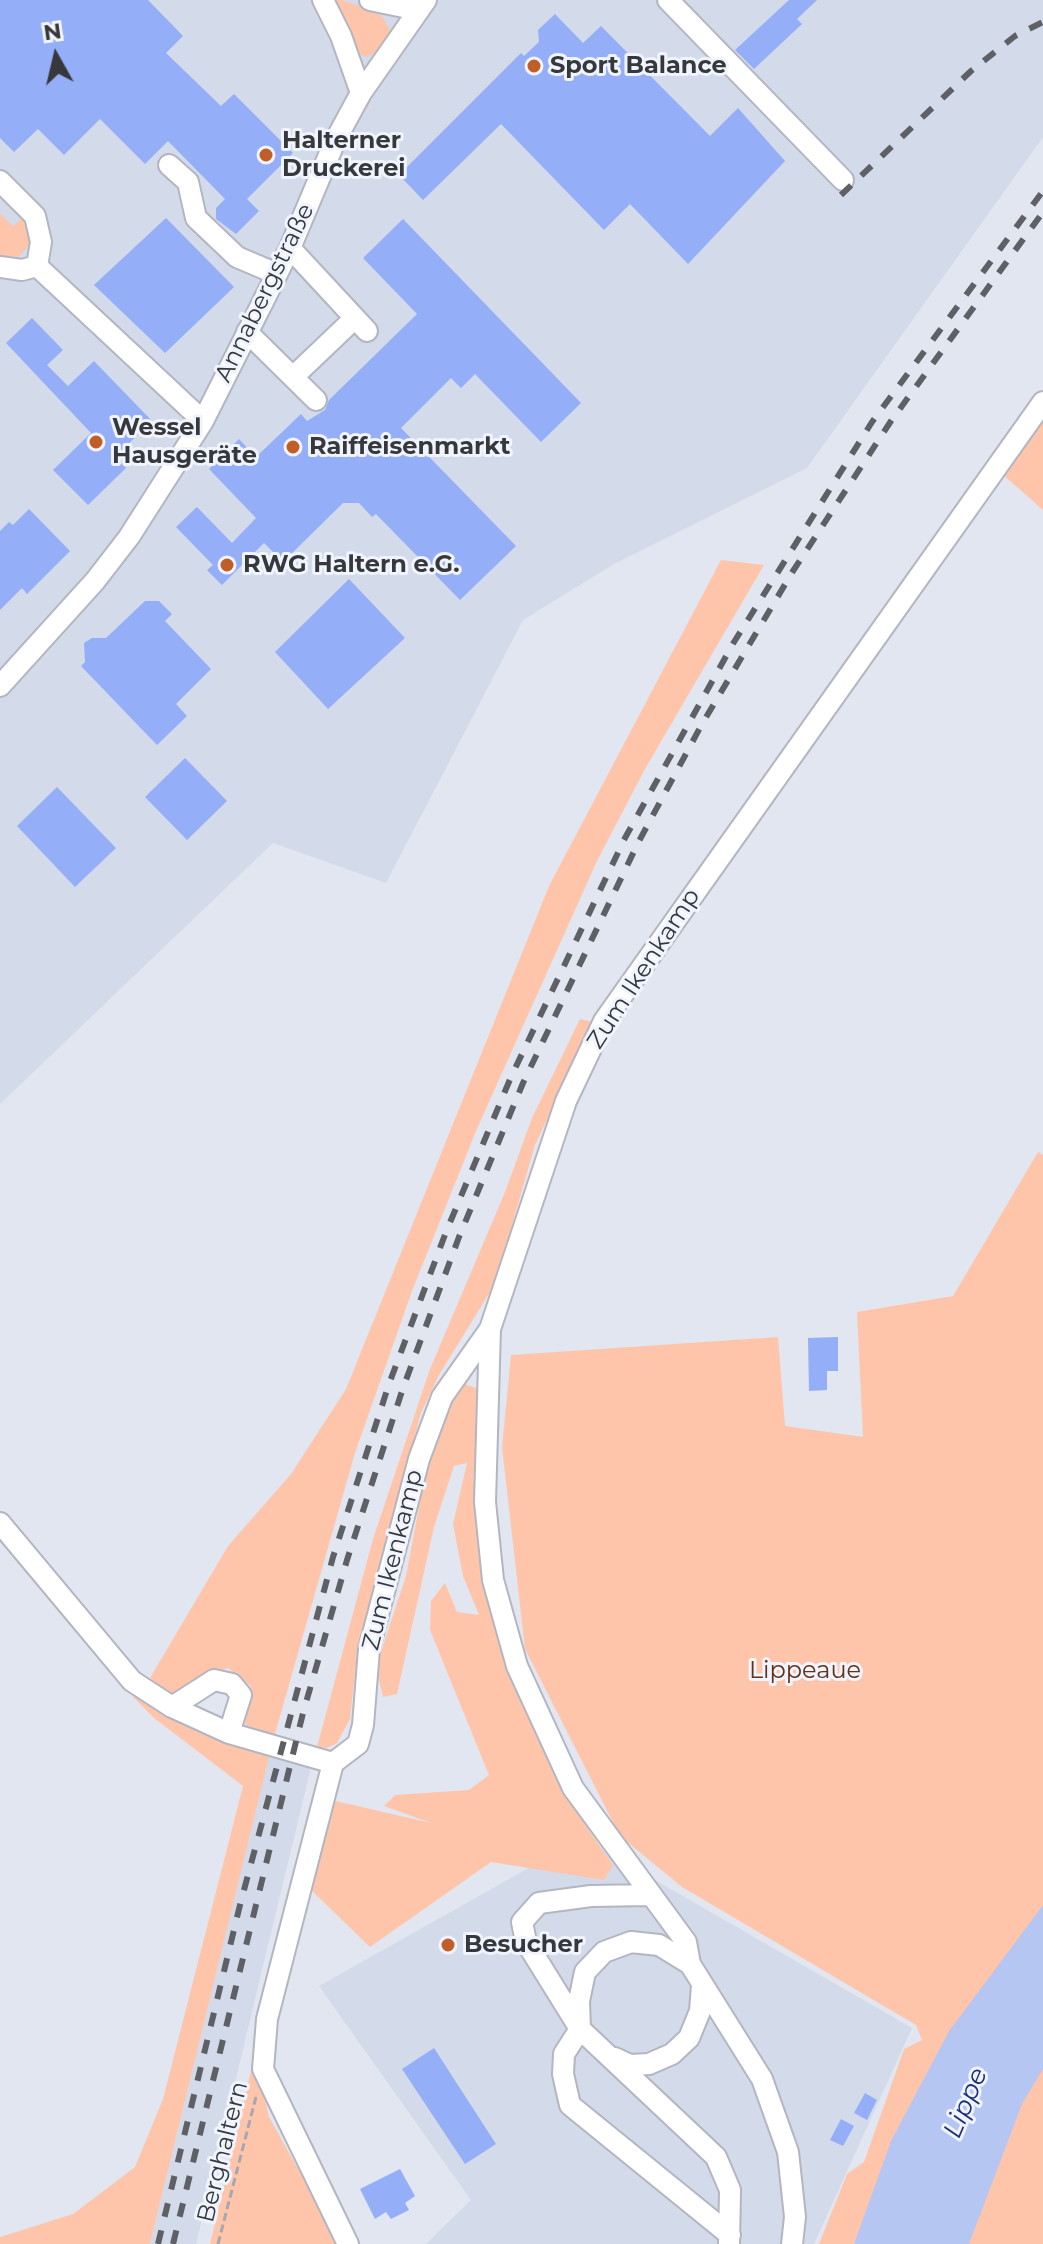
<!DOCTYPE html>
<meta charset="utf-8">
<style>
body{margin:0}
#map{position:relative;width:1043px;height:2244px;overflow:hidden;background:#e2e6f0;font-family:Montserrat,sans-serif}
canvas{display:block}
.north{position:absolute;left:16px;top:16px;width:80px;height:80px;-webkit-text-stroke:6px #f0f4fe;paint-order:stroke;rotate:352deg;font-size:22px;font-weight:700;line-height:32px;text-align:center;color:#36383b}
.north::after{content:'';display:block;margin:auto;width:28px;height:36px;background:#36383b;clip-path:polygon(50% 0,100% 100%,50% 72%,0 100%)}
</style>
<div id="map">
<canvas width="1043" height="2244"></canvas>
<div class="north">N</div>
</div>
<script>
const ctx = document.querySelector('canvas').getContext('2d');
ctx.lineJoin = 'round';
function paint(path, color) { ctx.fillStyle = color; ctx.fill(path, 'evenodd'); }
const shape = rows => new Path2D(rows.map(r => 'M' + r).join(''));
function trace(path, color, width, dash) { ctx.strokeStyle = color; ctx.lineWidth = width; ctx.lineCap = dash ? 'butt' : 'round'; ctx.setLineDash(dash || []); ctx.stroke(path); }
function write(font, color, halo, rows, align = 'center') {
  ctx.font = font + ' Montserrat,sans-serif'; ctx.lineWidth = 6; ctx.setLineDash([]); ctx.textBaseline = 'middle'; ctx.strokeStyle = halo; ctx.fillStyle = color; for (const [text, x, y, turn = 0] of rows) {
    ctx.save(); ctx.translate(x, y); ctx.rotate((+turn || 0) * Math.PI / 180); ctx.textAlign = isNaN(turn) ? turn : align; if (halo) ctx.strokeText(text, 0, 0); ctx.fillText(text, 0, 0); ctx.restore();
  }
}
const built = shape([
 [0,0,1043,0,1043,137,807,468,614,564,523,620,386,883,273,843,0,1104],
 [269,1756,311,1767,196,2244,150,2244],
 [582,1838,912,2028,814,2244,426,2244,471,2200,319,1986]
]);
const green = shape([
 [327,0,341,0,378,11,390,29,380,52,366,57,359,54],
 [0,213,13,226,24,217,29,224,32,242,19,256,0,257],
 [1043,417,1043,510,1001,473],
 [721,560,764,565,645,769,597,861,476,1131,412,1291,355,1453,273,1741,251,1731,245,1724,251,1686,228,1668,200,1678,172,1695,150,1678,228,1546,291,1474,346,1389,549,886],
 [580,1019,593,1022,535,1145,495,1284,439,1375,421,1413,357,1654,350,1719,337,1743,327,1748,317,1747,373,1539,430,1369,505,1192,532,1118],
 [1038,1152,1043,1155,1043,2244,819,2244,847,2174,864,2162,904,2049,922,2040,916,2025,682,1887,620,1836,525,1649,502,1447,511,1355,778,1337,785,1426,863,1437,857,1312,953,1296],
 [464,1384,480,1389,482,1545,548,1750,588,1829,613,1865,604,1880,491,1862,370,1947,309,1888,327,1799,431,1823,384,1806,395,1795,469,1790,489,1775,430,1630,431,1601,445,1583,457,1612,479,1615,463,1576,453,1524,467,1463,454,1466,434,1527,397,1694,383,1697,376,1667,406,1576,429,1454,455,1390],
 [139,1694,271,1749,150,2244,0,2244,0,2237,73,2214,135,2167,163,2099,243,1786,154,1718,133,1697],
 [255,2054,269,2117,340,2244,210,2244]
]);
const water = shape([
 [1043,1905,1043,2069,1022,2104,969,2244,854,2244,891,2141,949,2031]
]);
const building = shape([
 [0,0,148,0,183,36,166,53,221,106,234,94,293,153,247,199,259,211,236,234,216,219,216,208,225,199,168,141,145,164,100,119,64,155,38,129,14,152,0,138],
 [789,0,817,0,797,19,802,24,754,69,735,50],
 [555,14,583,43,601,26,710,136,738,108,785,161,688,264,630,204,604,230,501,124,423,200,399,175,521,53,524,56,539,42,538,30],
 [166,218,234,287,165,353,94,285],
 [403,219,581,403,541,442,475,374,461,388,451,378,401,428,516,546,460,600,376,514,372,517,359,503,343,503,283,562,264,543,222,585,207,570,213,565,176,527,197,507,232,543,256,518,209,469,239,439,256,457,301,414,307,421,325,410,329,400,417,314,363,258],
 [32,318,63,350,47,365,68,386,94,361,152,421,115,457,126,468,88,505,53,470,91,433,6,343],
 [29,509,70,551,27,594,22,588,0,610,0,531,9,522,13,525],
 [349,579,405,638,328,709,275,652],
 [145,601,159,601,172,614,165,621,211,669,176,704,187,716,157,745,81,666,85,662,84,643,92,638,106,638],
 [185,758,227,801,187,840,145,797],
 [57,787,116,848,75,887,17,826],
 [838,1337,838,1371,827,1371,827,1390,809,1391,808,1338],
 [434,2048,496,2144,465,2164,402,2069],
 [865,2093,877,2100,867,2120,854,2113],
 [841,2119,854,2126,843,2146,830,2140],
 [400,2169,415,2196,405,2203,409,2210,391,2219,386,2212,375,2219,360,2189]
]);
const path = shape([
 [218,2244,256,2097]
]);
const minor = shape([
 [323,0,341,36,361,93],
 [370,0,418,10],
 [668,0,843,180],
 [169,165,188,182,196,218,237,257,277,274],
 [0,181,35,216,41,242,37,266],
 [290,248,367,331],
 [37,266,203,421],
 [0,267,22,270,37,266],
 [247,332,316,400],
 [293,377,355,318],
 [0,686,95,581,129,537,203,421,290,248,335,141,361,93,426,0],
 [490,1329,485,1502,493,1580,517,1666,573,1788,686,1942,690,1964],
 [0,1523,132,1681,172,1707,229,1733,333,1763,358,1744,363,1725,369,1649,419,1459,442,1397,490,1329,566,1101,604,1021,1043,402],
 [172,1707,214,1680,232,1684,241,1695,229,1733],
 [333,1763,267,2019,263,2069,348,2244],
 [648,1895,591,1896,539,1903,522,1922,526,1942,580,2029,564,2054,563,2074,570,2105,730,2235],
 [615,2058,630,2065,649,2064,672,2054,689,2038,700,2011,702,1985],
 [729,2244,730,2190,716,2157,580,2029,579,2001,585,1972,604,1952,631,1942,659,1945,690,1964,762,2079,788,2152,795,2217,792,2244]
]);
const rail = shape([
 [841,195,971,71,1015,36,1043,22],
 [158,2244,240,1905,333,1557,389,1384,446,1232,511,1077,625,838,734,642,872,422,1043,191],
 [173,2244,303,1713,347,1560,403,1388,459,1237,523,1083,638,843,702,724,793,571,891,421,1043,212]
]);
const markers = [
 [534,66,8,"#c15d26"],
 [266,155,8,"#c15d26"],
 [96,442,8,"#c15d26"],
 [293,447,8,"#c15d26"],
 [227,565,8,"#c15d26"],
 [448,1945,8,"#c15d26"]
];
const poiNames = [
 ["Sport Balance",550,66],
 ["Halterner",282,141],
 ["Druckerei",282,169],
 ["Wessel",112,428],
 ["Hausgeräte",112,456],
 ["Raiffeisenmarkt",309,447],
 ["RWG Haltern e.G.",243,565],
 ["Besucher",464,1945]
];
const streetNames = [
 ["Annabergstraße",265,293,-64],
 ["Zum Ikenkamp",644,969,-57],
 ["Zum Ikenkamp",393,1560,-76],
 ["Berghaltern",223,2152,-76]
];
const parkNames = [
 ["Lippeaue",805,1671]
];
const waterNames = [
 ["Lippe",966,2103,-67]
];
paint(built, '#d3daea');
paint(green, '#ffc5ab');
paint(water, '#b5c6f3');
paint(building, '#94aef7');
trace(minor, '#b3b6c0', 24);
trace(path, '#a5a8b0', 3, [8, 4]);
trace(minor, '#fff', 20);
trace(rail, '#5e6065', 6, [14, 14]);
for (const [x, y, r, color] of markers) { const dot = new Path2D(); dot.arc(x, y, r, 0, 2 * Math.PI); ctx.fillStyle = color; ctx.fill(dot); trace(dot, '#f0f4fe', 3); }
write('bold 24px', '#36383b', '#f0f4fe', poiNames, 'left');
write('24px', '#36383b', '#f0f4fe', streetNames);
write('24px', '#643116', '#f0f4fe', parkNames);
write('italic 26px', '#1c2e80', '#f0f4fe', waterNames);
</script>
